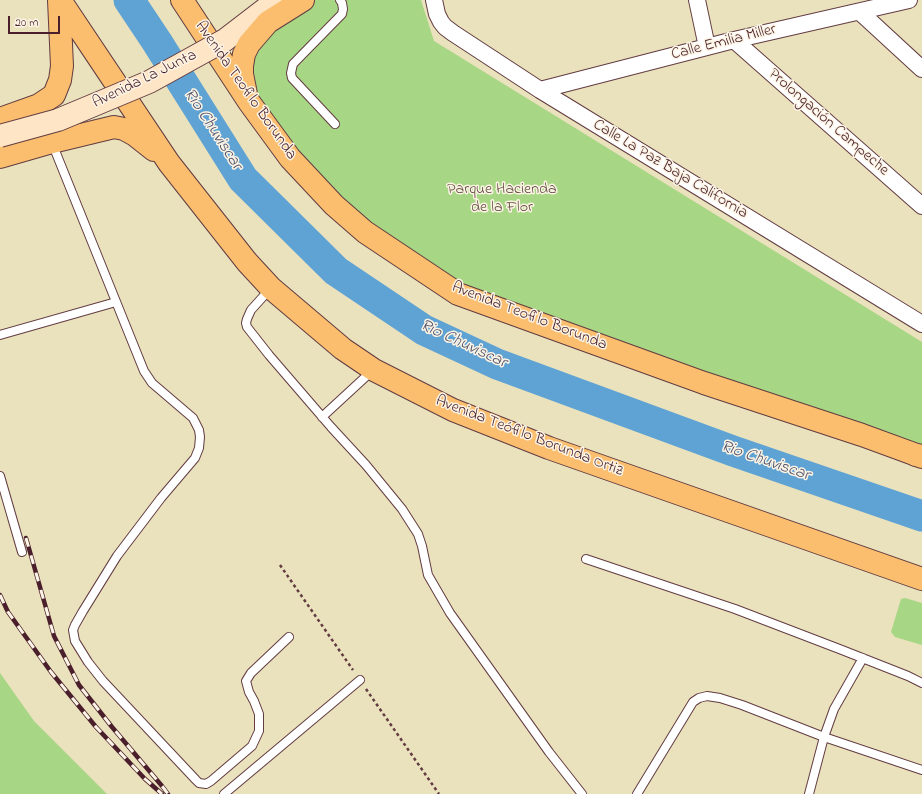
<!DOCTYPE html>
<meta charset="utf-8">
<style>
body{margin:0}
#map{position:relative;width:922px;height:794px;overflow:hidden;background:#eae1bd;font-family:"Indie Flower",sans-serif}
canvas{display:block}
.scale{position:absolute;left:8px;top:16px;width:52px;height:18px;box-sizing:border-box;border:2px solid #4a1f2b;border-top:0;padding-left:5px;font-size:12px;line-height:14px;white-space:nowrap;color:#4a1f2b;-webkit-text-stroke:3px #fcf5e5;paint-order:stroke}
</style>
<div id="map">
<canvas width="922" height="794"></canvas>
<div class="scale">20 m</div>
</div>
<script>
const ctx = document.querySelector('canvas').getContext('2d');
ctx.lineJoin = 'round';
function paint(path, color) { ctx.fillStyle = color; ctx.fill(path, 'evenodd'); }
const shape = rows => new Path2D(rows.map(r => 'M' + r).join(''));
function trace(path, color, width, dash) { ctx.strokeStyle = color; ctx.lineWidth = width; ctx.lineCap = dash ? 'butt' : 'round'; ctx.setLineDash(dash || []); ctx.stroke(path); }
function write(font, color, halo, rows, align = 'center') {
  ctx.font = font + ' "Indie Flower",sans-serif'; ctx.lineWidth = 3; ctx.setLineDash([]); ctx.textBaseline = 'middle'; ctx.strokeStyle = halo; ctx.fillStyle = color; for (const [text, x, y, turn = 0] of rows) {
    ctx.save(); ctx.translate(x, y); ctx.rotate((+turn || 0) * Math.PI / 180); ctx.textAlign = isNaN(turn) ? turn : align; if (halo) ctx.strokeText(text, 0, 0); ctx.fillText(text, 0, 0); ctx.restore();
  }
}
const green = shape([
 [301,0,421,0,434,41,922,342,922,449,459,289,333,200,250,100,251,45],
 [905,598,922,603,922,645,895,637,891,632,901,599],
 [0,673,34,721,107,794,0,794]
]);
const river = shape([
 [129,0,157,42,243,179,336,271,424,330,497,364,733,451,922,516]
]);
const path = shape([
 [280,565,353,670],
 [366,689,439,794]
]);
const lane = shape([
 [335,124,292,78,291,73,293,64,342,14,343,9,342,3,340,0],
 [52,143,144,371,152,383,193,418,199,430,200,437,199,448,195,458,161,498,117,556,83,611,75,625,73,630,75,641,88,662,103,681,196,780,199,783,206,784,211,781,252,746,259,731,259,714,254,701,249,692,246,681,251,673,289,637],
 [270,289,251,310,247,319,246,323,247,327,269,355,331,427,366,465,402,509,418,534,422,546,428,575,450,613,549,752,582,794],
 [0,335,116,302],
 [322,417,373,370],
 [0,476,22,552],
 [586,559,735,609,842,650,908,676,922,683],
 [863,658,834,709,824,737,922,770],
 [224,794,360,680],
 [637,794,693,702,699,698,707,696,720,698,742,705,824,737,809,794]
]);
const street = shape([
 [434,0,437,14,441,22,445,27,453,33,540,90,922,324],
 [697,0,707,47],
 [860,12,922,69],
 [734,40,922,206],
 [540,90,734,40,909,0]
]);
const secondary = shape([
 [225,40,277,0]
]);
const primary = shape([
 [60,0,169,163,247,262,271,288,343,349,374,370,453,410,549,448,922,579],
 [182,0,249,102,290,158,334,205,365,232,458,294,704,383,862,435,922,457],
 [246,94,242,74,242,66,244,54,249,44,268,22,303,0],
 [0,119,39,105,54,95,60,80,62,66,59,0],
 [0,157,52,142,114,127,124,129,135,135,154,150]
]);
const highway = shape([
 [916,455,922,456]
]);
const rail = shape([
 [26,538,54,636,79,685,112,727,162,786,168,794],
 [0,595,8,612,51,672,96,727,145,779,162,794]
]);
const secondaryBridge = shape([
 [0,136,58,120,149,82,225,40]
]);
const streetNames = [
 ["Calle Emilia Miller",724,43,-14],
 ["Avenida La Junta",145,80,-26],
 ["Avenida Teofilo Borunda",245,91,55],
 ["Prolongación Campeche",828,123,41],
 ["Calle La Paz Baja California",670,170,31],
 ["Avenida Teofilo Borunda",529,317,21],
 ["Avenida Teófilo Borunda Ortiz",529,437,21]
];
const parkNames = [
 ["Parque Hacienda",502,190],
 ["de la Flor",502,208]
];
const waterNames = [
 ["Rio Chuviscar",212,130,57],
 ["Rio Chuviscar",463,345,25],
 ["Rio Chuviscar",765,462,19]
];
paint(green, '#a7d684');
trace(river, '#5fa3d4', 31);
trace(lane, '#623c41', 10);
trace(street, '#623c41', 18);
trace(secondary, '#623c41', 24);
trace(primary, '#623c41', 24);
trace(highway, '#623c41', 24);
trace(path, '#623c41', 2.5, [3, 3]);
trace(lane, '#fff', 8);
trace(street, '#fff', 16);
trace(secondary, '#fde5c5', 22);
trace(primary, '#fabe6e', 22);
trace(highway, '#fabe6e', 22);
trace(rail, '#4a1f2b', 4.5);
trace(rail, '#fcf5e5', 3, [9]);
trace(secondaryBridge, '#623c41', 24, []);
trace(secondaryBridge, '#fde5c5', 22);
write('16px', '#4a1f2b', '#fcf5e5', streetNames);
write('16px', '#614d41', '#fcf5e5', parkNames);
write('italic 17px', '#52546f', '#fcf5e5', waterNames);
</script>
